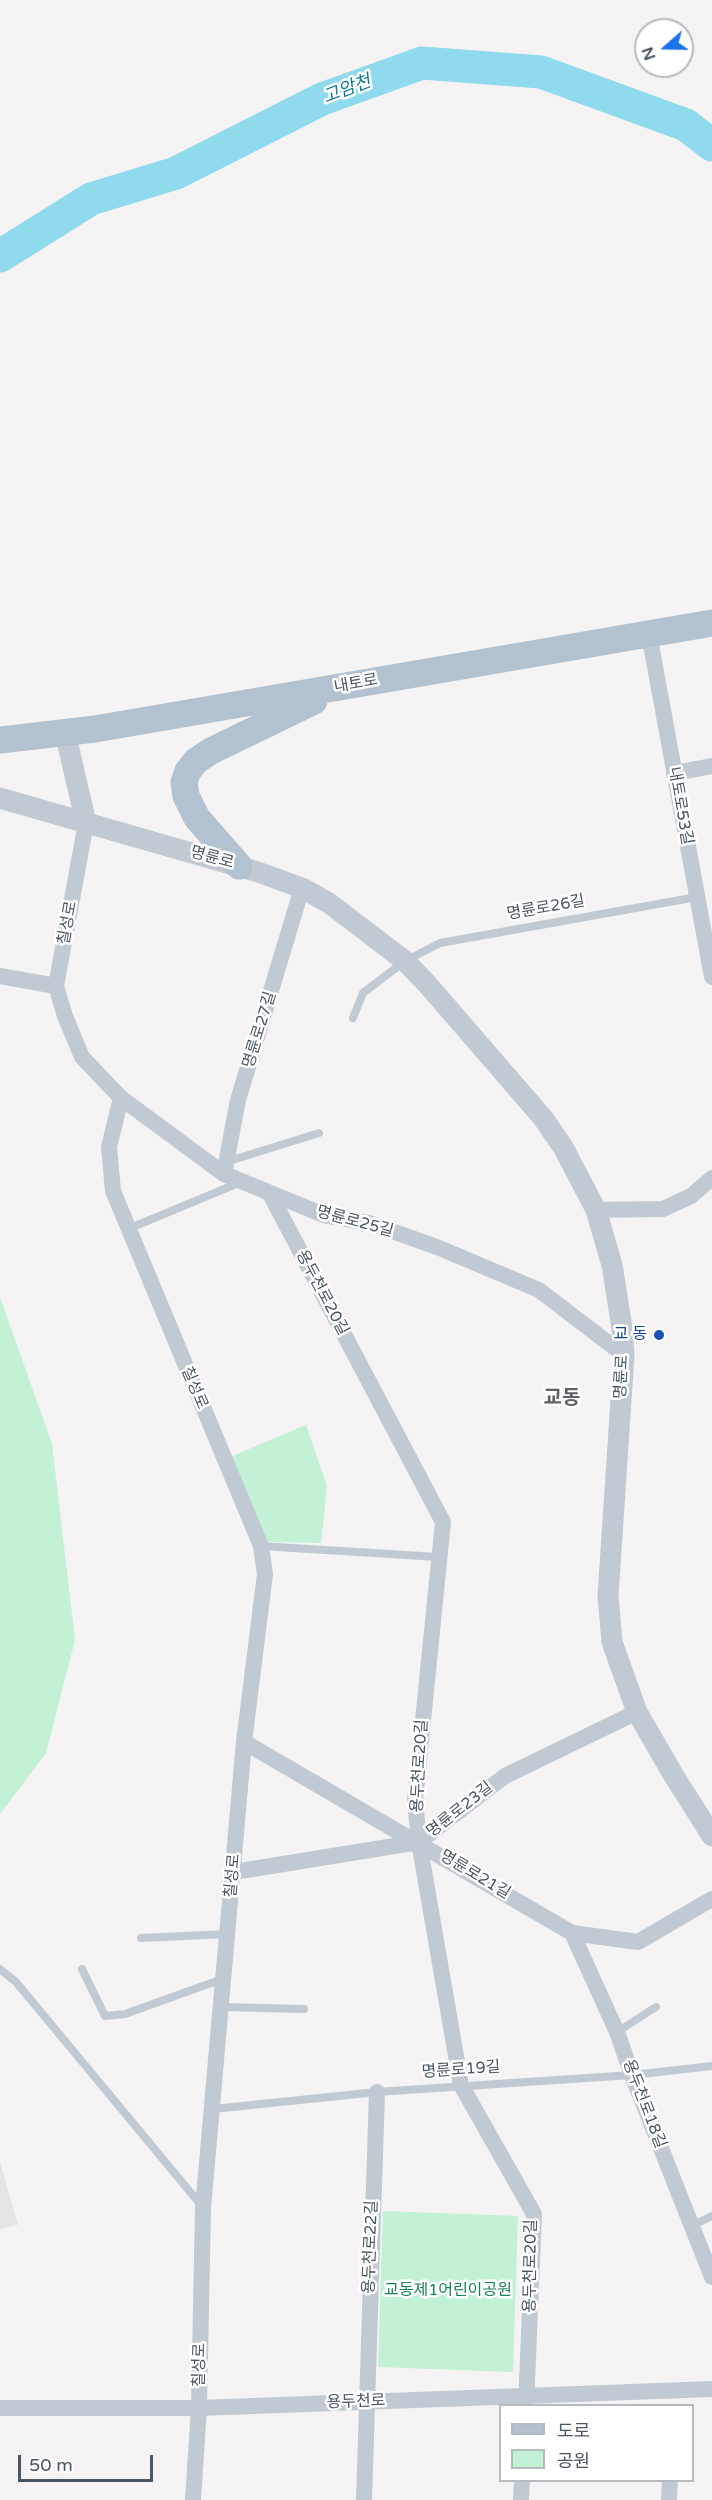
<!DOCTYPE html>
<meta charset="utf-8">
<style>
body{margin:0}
#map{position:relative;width:712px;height:2500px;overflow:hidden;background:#f5f3f3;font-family:"Varela Round","Noto Sans KR",sans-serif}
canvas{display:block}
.legend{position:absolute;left:499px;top:2404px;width:195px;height:78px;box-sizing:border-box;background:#fff;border:2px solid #b7bbc0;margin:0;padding:8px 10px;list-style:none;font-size:18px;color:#4a5661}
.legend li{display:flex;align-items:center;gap:12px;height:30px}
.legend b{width:30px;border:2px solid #b7bbc0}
.north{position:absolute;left:634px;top:18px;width:60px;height:60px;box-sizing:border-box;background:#fff;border:2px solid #b7bbc0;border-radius:50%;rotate:250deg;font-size:16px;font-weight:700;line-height:24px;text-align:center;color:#4a5661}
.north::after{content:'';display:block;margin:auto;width:21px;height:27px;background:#1a73e8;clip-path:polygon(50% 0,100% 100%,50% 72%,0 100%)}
.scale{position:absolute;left:18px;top:2455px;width:135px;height:27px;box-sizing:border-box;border:3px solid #4a5661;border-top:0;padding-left:8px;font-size:18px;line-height:21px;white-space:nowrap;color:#4a5661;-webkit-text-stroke:4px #fff;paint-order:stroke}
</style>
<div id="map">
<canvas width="712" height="2500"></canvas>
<ul class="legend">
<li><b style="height:8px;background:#b3c2d1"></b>도로</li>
<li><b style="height:16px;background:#c3f1d5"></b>공원</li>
</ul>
<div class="north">N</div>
<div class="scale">50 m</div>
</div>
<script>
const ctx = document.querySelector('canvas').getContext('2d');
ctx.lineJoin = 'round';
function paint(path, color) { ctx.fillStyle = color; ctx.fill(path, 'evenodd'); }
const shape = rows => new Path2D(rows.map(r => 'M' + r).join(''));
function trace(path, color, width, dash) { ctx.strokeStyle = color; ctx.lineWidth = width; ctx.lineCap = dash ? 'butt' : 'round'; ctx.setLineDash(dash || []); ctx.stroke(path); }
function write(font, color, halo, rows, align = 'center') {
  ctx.font = font + ' "Varela Round","Noto Sans KR",sans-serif'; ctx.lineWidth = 5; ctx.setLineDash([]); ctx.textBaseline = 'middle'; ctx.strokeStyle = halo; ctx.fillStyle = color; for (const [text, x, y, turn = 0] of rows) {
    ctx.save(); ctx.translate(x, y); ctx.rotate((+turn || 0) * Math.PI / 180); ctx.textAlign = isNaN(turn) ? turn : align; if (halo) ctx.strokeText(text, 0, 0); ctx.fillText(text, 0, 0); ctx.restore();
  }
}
const education = shape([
 [0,2162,18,2225,0,2229]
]);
const green = shape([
 [0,1297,52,1444,75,1640,46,1753,0,1814],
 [306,1425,327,1486,321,1543,268,1542,230,1457],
 [383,2211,518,2216,513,2372,378,2367]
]);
const river = shape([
 [0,256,91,199,176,173,322,99,422,63,541,72,686,125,712,145]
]);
const service = shape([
 [353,1018,363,993,405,961,440,943,697,897],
 [226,1162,319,1133],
 [128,1229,241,1182],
 [261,1546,438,1557],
 [141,1938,228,1934],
 [0,1969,16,1982,201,2205],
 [82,1969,105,2016,125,2014,225,1978],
 [222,2007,304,2009],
 [617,2032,656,2007],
 [213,2109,377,2092,632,2075,712,2066],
 [693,2225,712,2216]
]);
const minor = shape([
 [649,634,712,977],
 [674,773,712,766],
 [86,823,56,986,65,1016,82,1057,121,1098,109,1147,113,1191,261,1546,265,1574,244,1742,203,2208,199,2408,193,2500],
 [0,976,56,986],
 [121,1098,224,1174,324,1215,369,1223,437,1247,539,1290,624,1355],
 [224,1174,238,1100,302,888],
 [270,1194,443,1522,415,1800,419,1842,461,2085,534,2214,526,2406],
 [596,1210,663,1209,691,1196,712,1178],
 [244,1742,572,1933,638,1942,712,1899],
 [234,1872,419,1842,505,1776,637,1712],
 [572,1933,617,2032,632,2075,712,2277],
 [0,2408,199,2408,712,2389],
 [364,2500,377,2092],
 [521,2500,522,2480],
 [669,2500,670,2480]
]);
const tertiary = shape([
 [65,732,86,823],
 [0,798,258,872,302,888,329,903,405,961,428,985,543,1118,563,1147,596,1210,612,1265,622,1328,624,1355,608,1596,612,1642,637,1712,674,1776,712,1836]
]);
const primary = shape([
 [0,740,95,729,712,623],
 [239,866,197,818,186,796,184,782,188,771,196,761,211,751,314,701]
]);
const markers = [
 [659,1335,6,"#1a4fb4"]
];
const streetNames = [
 ["내토로",356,684,-10],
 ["내토로53길",680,806,80],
 ["명륜로",212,858,16],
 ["명륜로26길",546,908,-10],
 ["칠성로",68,923,-80],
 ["명륜로27길",260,1030,-73],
 ["명륜로25길",355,1222,15],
 ["용두천로20길",322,1293,62],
 ["명륜로",622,1377,-87],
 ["칠성로",194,1388,67],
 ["용두천로20길",420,1766,-87],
 ["명륜로23길",460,1810,-38],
 ["명륜로21길",475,1875,31],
 ["칠성로",233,1876,-85],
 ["명륜로19길",461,2070,-4],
 ["용두천로18길",644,2104,69],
 ["용두천로22길",371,2247,-88],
 ["용두천로20길",531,2266,-89],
 ["칠성로",200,2365,-89],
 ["용두천로",356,2402,-2]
];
const transitNames = [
 ["교 동",647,1335]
];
const parkNames = [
 ["교동제1어린이공원",448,2291]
];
const waterNames = [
 ["고암천",347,90,-21]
];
const quarterNames = [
 ["교동",562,1399]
];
paint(education, '#e6e4e5');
paint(green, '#c3f1d5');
trace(river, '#90daee', 33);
trace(service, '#c1cad2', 8);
trace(minor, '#c1cad2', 16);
trace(tertiary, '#c1cad2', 21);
trace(primary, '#b3c2d1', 27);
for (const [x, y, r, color] of markers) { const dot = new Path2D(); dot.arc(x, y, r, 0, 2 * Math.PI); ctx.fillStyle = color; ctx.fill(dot); trace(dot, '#fff', 2); }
write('16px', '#4a5661', '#fff', streetNames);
write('16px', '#164399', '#fff', transitNames, 'right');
write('16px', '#17864f', '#fff', parkNames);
write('italic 18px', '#0c7c9b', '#fff', waterNames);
write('bold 20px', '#5f6368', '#fff', quarterNames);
</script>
